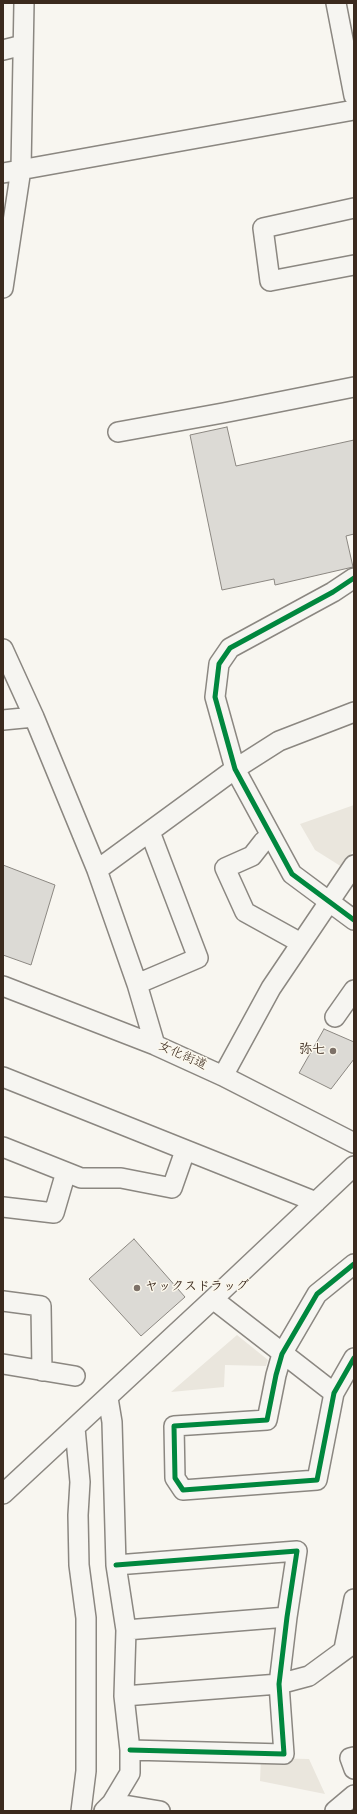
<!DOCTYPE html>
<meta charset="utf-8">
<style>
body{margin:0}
#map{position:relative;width:357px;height:1814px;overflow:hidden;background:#f8f6f0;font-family:"Gochi Hand",sans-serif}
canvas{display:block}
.frame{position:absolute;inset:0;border:4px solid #3b2a1e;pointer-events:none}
</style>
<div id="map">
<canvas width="357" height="1814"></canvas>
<div class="frame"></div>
</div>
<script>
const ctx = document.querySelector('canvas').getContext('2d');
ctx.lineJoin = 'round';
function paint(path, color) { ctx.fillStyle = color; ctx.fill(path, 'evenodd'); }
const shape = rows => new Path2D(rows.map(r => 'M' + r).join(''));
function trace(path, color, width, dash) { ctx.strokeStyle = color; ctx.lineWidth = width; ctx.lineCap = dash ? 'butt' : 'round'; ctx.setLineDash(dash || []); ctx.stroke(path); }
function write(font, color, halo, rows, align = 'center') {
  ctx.font = font + ' "Gochi Hand","Klee One",sans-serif'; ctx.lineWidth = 3; ctx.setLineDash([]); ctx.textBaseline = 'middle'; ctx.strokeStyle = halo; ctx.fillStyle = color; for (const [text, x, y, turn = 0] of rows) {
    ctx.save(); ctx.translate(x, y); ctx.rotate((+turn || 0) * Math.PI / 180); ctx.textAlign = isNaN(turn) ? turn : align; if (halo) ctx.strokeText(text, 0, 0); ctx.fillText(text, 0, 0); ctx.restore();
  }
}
const green = shape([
 [354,805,354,849,342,867,315,850,300,824],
 [237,1335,268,1360,266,1366,225,1365,224,1387,171,1392],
 [261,1758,309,1759,325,1794,260,1781]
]);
const building = shape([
 [227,427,236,466,354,440,354,534,346,536,353,567,275,585,274,579,222,590,190,435,227,427],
 [3,865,55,885,31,965,3,955,3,865],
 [324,1029,354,1042,354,1059,331,1089,299,1073,324,1029],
 [134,1239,185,1297,141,1336,89,1279,134,1239]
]);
const minor = shape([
 [336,3,354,96],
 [3,50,23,45],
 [3,173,354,110],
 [354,208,263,228,270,281,354,265],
 [3,288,21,169,24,3],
 [118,432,223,413,354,387],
 [354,578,333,592,230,648,219,664,215,697,235,769,292,874,354,920],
 [3,649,34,717,97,870,137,984,155,1045],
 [3,720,34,717],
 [271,835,263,842,252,856,225,868,245,912,301,943],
 [97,870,235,769,279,741,354,712],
 [137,984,198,958,150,832],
 [3,986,155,1045,223,1076,354,1143],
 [335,1017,354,990],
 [223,1076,271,988,354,865],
 [3,1077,316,1202],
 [3,1147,81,1178,121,1178,172,1188,185,1151],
 [3,1207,54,1213,66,1172],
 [354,1264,317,1294,282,1354,276,1375,267,1420,174,1426,175,1478,183,1490,317,1480,334,1393,354,1358],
 [213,1299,334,1393],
 [3,1301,41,1306,42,1371],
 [3,1364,75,1376],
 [75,1428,80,1482,78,1515,79,1565,86,1618,86,1771,81,1811],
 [3,1494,213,1299,354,1166],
 [116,1565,297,1551,287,1617,279,1684,284,1754,130,1750],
 [126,1630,287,1617],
 [344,1649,354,1599],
 [124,1696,279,1684,309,1676,354,1643],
 [354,1757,350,1758,354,1769],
 [112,1803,160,1811],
 [104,1811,112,1803,130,1773,130,1750,124,1696,126,1630,116,1565,112,1422,108,1398],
 [335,1811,354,1795]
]);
const cycleway = shape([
 [354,578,333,592,230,648,219,664,215,697,235,769,292,874,354,920],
 [354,1264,317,1294,282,1354,276,1375,267,1420,174,1426,175,1478,183,1490,317,1480,334,1393,354,1358],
 [116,1565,297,1551,287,1617,279,1684,284,1754,130,1750]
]);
const markers = [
 [333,1051,4,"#7d7168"],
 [137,1288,4,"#7d7168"]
];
const poiNames = [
 ["弥七",325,1051],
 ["ヤックスドラッグ",145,1288,"left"]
];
const streetNames = [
 ["女化街道",182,1057,24]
];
paint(green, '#eae6dd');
paint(building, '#dcdad5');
trace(building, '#8b8781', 1);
trace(minor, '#8b8781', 22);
trace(minor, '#f6f5f1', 19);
trace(cycleway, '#00873e', 5);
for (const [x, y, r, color] of markers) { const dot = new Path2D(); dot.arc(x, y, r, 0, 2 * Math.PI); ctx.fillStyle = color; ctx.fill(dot); trace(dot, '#fbf7ec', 1.5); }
write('bold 13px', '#3b2a1e', '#fbf7ec', poiNames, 'right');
write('13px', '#3b2a1e', '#fbf7ec', streetNames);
</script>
